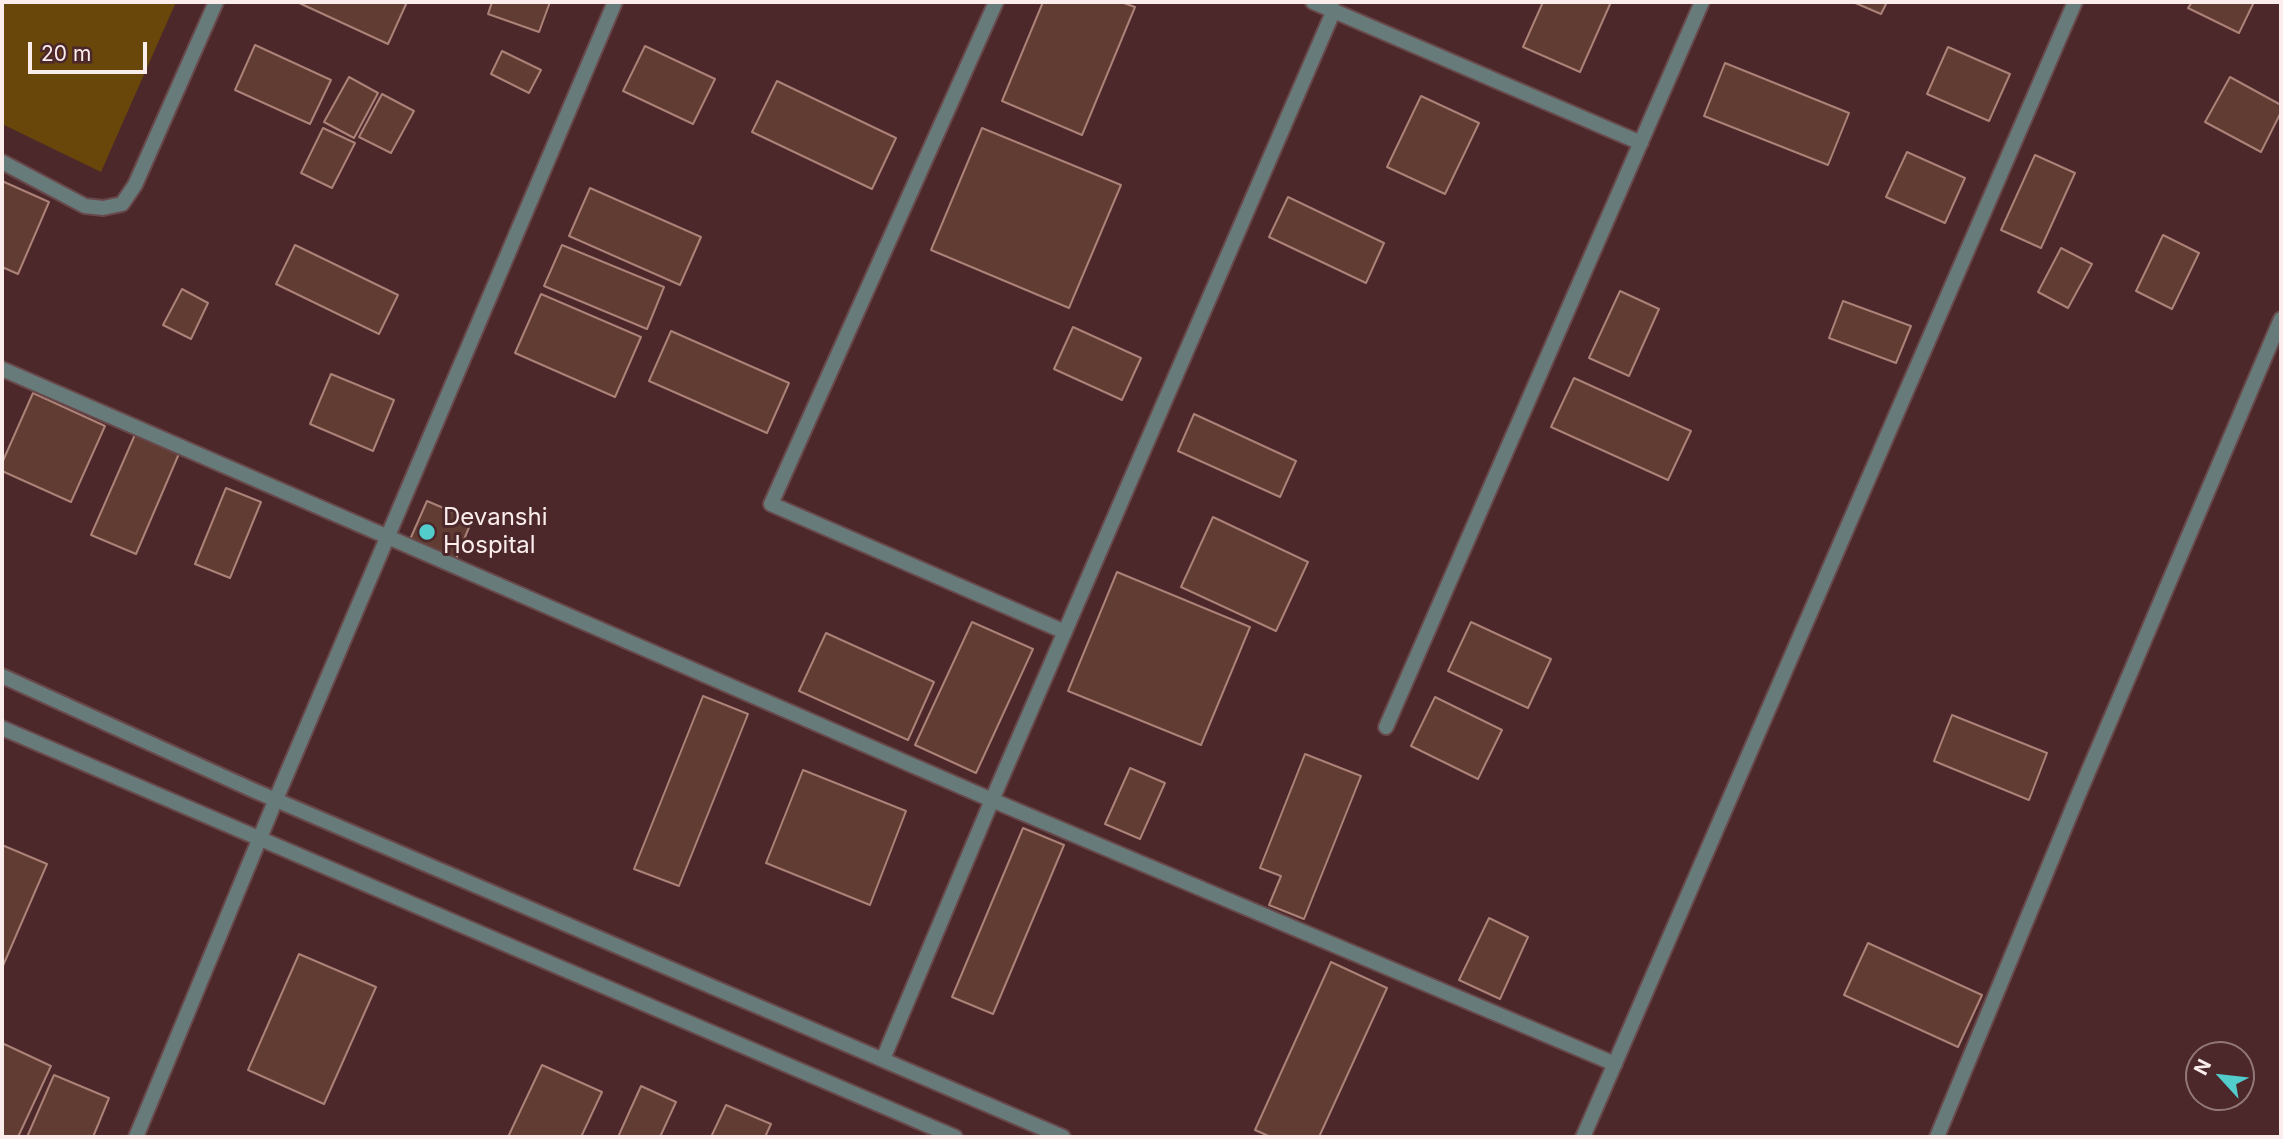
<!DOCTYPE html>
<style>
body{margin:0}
#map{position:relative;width:2283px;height:1139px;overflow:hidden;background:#4c282b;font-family:Inter,sans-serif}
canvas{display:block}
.frame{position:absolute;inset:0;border:4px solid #fceded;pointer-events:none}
.north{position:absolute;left:2185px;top:1041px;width:70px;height:70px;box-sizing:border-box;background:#4c282b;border:2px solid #927779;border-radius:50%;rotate:297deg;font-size:19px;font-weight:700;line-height:28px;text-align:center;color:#fceded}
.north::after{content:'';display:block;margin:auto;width:24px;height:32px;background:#52cdcc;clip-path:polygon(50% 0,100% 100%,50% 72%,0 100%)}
.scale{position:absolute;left:28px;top:42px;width:119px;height:32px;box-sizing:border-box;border:4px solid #fceded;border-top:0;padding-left:9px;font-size:21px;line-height:24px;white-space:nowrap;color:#fceded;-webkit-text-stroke:5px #4c282b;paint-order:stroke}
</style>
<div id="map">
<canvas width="2283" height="1139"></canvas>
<div class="frame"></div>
<div class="north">N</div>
<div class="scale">20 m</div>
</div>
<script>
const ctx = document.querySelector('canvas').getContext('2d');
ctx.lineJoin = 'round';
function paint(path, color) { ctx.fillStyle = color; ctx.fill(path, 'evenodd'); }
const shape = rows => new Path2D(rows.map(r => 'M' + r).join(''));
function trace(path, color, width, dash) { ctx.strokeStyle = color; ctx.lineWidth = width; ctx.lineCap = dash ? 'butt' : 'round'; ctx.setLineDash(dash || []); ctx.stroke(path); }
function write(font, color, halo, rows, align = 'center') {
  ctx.font = font + ' Inter,sans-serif'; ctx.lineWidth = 6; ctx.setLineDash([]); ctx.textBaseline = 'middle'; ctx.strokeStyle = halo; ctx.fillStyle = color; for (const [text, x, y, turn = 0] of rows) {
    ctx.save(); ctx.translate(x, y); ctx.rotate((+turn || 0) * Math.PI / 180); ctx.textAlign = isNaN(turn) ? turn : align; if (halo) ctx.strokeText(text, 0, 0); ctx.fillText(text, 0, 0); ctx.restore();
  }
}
const green = shape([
 [2,2,176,2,101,172,2,124]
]);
const building = shape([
 [297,2,407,2,388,44,297,2],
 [492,2,550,2,539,32,488,14,492,2],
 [1043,2,1121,2,1135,7,1082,135,1002,101,1043,2],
 [1543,2,1611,2,1580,72,1523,47,1543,2],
 [1853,2,1887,2,1881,14,1853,2],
 [2192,2,2254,2,2239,33,2188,8,2192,2],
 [255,45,331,80,310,124,235,90,255,45],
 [645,46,715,79,693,124,623,91,645,46],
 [1948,47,2010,74,1989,121,1927,94,1948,47],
 [502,51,541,70,529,93,491,74,502,51],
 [1725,63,1849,113,1828,165,1704,116,1725,63],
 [349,77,378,93,354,138,324,122,349,77],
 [2230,77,2281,105,2281,112,2261,152,2205,122,2230,77],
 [777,81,896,138,872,189,752,132,777,81],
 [382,94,414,111,391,153,359,137,382,94],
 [1421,96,1479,123,1445,194,1387,167,1421,96],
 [323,128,355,143,332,188,301,173,323,128],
 [982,128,1121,185,1069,308,931,250,982,128],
 [1907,152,1965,178,1945,223,1886,197,1907,152],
 [2035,155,2075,173,2041,248,2001,230,2035,155],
 [2,181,49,202,18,274,2,267,2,181],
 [590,188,701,237,680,285,569,236,590,188],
 [1288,197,1384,243,1366,283,1269,237,1288,197],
 [2163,235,2199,253,2172,309,2136,291,2163,235],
 [295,245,398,295,379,334,276,284,295,245],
 [562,245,664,287,647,329,544,286,562,245],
 [2061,248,2092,264,2068,308,2038,292,2061,248],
 [182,289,208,303,191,339,163,325,182,289],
 [1620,291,1659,309,1629,376,1589,358,1620,291],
 [541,294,641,337,615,397,515,353,541,294],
 [1843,301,1911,326,1896,363,1829,338,1843,301],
 [1073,327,1141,358,1122,400,1054,369,1073,327],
 [671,331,789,383,767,433,649,381,671,331],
 [331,374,394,400,373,451,310,424,331,374],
 [1574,378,1691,431,1668,480,1551,427,1574,378],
 [33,393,105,426,71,502,2,471,2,463,33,393],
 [1194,414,1296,461,1280,497,1178,451,1194,414],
 [137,430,181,449,136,554,91,535,137,430],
 [226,488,261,502,230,578,195,564,226,488],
 [427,501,472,520,454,564,408,544,427,501],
 [1213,517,1308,562,1276,631,1181,587,1213,517],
 [1117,572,1250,627,1201,745,1068,691,1117,572],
 [972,622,1033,649,976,773,915,745,972,622],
 [1471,622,1551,659,1528,708,1448,671,1471,622],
 [826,633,934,682,908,740,799,691,826,633],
 [703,696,748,714,679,886,634,869,703,696],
 [1435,697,1502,730,1478,779,1411,746,1435,697],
 [1952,715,2047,753,2029,800,1934,761,1952,715],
 [1305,754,1361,776,1304,919,1269,905,1281,876,1260,868,1305,754],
 [1130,768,1165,783,1140,839,1105,824,1130,768],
 [803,770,906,811,870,905,766,863,803,770],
 [1023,828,1064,845,993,1014,952,997,1023,828],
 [2,845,47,864,2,968,2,845],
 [1489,918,1528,937,1500,999,1459,980,1489,918],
 [1868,943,1982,995,1958,1047,1844,995,1868,943],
 [299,954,376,987,324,1104,248,1070,299,954],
 [1331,962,1387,988,1319,1137,1271,1137,1255,1130,1331,962],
 [2,1043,51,1066,18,1137,2,1137,2,1043],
 [542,1065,602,1092,581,1137,508,1137,542,1065],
 [54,1075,109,1098,93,1137,27,1137,54,1075],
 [641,1086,676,1102,660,1137,618,1137,641,1086],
 [726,1105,771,1124,765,1137,711,1137,726,1105]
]);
const minor = shape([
 [996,2,771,504,1065,632],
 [1313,2,1641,143],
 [2,162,85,206,103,208,122,204,135,185,216,2],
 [2,369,992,800,1615,1064],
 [1386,727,1702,2],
 [883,1059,992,800,1334,10],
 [136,1137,276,799,615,2],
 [1583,1137,2075,2],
 [1937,1137,2077,798,2281,319]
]);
const tertiary = shape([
 [2,676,255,791,1063,1137],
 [2,728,955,1137]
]);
const markers = [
 [427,532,9,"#52cdcc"]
];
const poiNames = [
 ["Devanshi",443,518],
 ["Hospital",443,546]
];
paint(green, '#69460a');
paint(building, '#613c33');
trace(building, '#ac8278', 2);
trace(minor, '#68484a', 18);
trace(tertiary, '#68484a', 18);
trace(minor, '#677b7b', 14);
trace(tertiary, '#677b7b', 14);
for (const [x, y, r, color] of markers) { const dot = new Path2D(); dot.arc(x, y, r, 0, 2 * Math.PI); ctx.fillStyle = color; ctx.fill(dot); trace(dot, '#4c282b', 2.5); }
write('24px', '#fceded', '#4c282b', poiNames, 'left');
</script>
